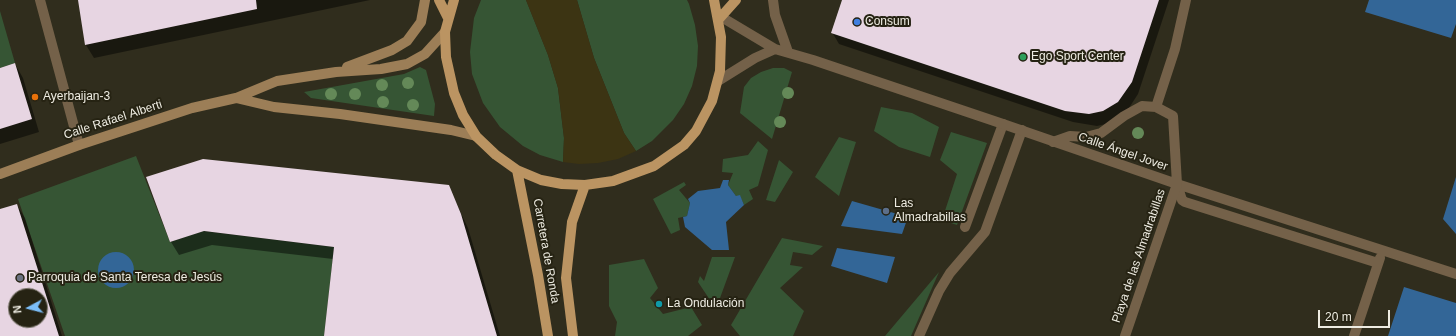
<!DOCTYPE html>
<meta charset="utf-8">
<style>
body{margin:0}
#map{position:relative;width:1456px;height:336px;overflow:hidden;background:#302d1d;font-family:Arial,sans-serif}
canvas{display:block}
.north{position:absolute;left:8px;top:288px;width:40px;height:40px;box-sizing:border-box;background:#262313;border:1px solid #767366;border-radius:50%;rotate:263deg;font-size:11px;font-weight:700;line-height:16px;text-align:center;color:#eeece2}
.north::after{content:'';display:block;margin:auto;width:14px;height:18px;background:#7bbef8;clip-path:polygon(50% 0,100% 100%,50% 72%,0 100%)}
.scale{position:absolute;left:1318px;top:310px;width:72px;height:18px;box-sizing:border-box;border:2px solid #eeece2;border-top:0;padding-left:5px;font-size:12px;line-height:14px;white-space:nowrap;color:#eeece2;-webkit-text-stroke:3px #262313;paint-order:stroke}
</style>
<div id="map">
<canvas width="1456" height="336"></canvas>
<div class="north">N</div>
<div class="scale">20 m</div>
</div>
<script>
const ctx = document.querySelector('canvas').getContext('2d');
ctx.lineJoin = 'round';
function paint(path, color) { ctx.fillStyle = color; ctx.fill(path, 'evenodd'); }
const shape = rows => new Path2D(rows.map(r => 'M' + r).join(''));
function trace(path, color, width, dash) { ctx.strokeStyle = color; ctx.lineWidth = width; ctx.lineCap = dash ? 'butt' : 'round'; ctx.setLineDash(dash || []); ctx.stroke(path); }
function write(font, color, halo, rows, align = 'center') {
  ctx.font = font + ' Arial,sans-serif'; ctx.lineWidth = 4; ctx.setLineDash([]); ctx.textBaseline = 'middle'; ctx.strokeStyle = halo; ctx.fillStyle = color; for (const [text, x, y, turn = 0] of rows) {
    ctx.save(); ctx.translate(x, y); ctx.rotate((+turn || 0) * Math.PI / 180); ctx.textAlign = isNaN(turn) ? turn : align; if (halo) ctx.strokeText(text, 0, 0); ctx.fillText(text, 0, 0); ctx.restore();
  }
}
const green = shape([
 [481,0,526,0,548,55,558,88,564,138,563,162,540,155,523,146,500,127,483,103,472,74,470,52,474,18],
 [577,0,687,0,689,4,695,25,698,46,697,66,692,86,684,104,673,120,652,141,636,151,624,133,594,58],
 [0,11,15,63,0,68],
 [420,67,426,70,435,104,434,116,311,98,304,92,404,74],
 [773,68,784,68,792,72,772,139,740,113,744,87,751,78,761,72],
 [881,107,912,113,939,127,930,157,899,147,874,131],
 [951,132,987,143,957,225,942,220,957,174,940,160],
 [839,137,856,142,839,196,815,177],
 [758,141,768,150,758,186,749,190,753,199,744,205,740,196,736,196,728,185,733,173,722,172,723,159,748,155],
 [136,156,170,242,203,231,334,247,324,336,65,336,18,199],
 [779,160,793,172,775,202,766,200],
 [684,182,686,185,679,190,690,203,687,216,678,218,680,230,671,234,653,199],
 [782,238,823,246,812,255,793,252,790,265,803,267,780,288,804,311,793,336,740,336,731,325],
 [712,257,735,257,716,309,698,282,700,276,704,281],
 [644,259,658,288,650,298,663,314,691,307,702,325,688,336,615,336,617,322,609,306,609,265],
 [939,272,911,336,885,336]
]);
const sand = shape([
 [526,0,577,0,594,58,624,133,636,151,618,159,598,163,579,164,563,162,564,138,558,88,548,55]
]);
const water = shape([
 [1369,0,1456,0,1456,24,1451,38,1365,12],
 [1456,177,1456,234,1443,219],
 [723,180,729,180,728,185,736,196,740,195,744,205,726,222,729,250,712,250,685,227,683,217,687,216,690,203,688,199,698,191,720,188],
 [852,201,908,217,902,234,841,226],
 [837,248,895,257,887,283,831,266],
 '98 270a18 18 0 1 1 36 0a18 18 0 1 1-36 0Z',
 [1404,287,1456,303,1456,336,1388,336]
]);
const shadow = shape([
 [79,0,370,0,94,58,86,45],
 [843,0,1169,0,1138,94,1125,114,1110,123,1097,126,1073,122,839,44,832,32],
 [15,64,23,78,39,132,0,144,0,69],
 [147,177,448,186,468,228,500,336,325,336,333,259,212,245,179,255,171,242],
 [17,205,25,218,62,336,0,336,0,210],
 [16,296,40,296,40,320,16,320]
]);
const building = shape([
 [78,0,256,0,257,9,85,45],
 [842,0,1159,0,1132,82,1118,102,1103,111,1089,114,1065,111,831,33],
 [15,63,32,119,0,129,0,68],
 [203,159,449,185,461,214,497,336,324,336,334,247,204,231,170,242,146,177],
 [17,204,59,336,0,336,0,209],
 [16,296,40,296,40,320,16,320]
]);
const lane = shape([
 [1177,184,1456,274],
 [1177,184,1182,200,1185,202,1378,263],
 [965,227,1003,124],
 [919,336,939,291,950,273,985,232,1022,130],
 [1354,336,1380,258]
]);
const street = shape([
 [40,0,79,145],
 [773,0,775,15,788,52],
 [718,15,775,49,813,60,1003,124,1177,184],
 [718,81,755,58,775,49],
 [1156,107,1175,49,1186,0],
 [1053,142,1070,136,1086,137,1101,133,1124,116,1142,106,1156,107,1173,116,1177,184,1125,336]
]);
const secondary = shape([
 [347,67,392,50,407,41,421,22,425,0],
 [236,98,274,107,340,114,451,130,476,136],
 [0,174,79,145,192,108,236,98,277,81,336,72,381,69,407,64,425,54,445,32]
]);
const primary = shape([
 [439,0,448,18],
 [454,0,445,32,446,57,454,93,463,115,476,136,496,155,517,170,541,180,562,184,585,185,613,181,654,166,684,145,696,131,712,101,720,71,721,37,714,0],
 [719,19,736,0],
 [517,170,538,275,548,336],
 [573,336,566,278,572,222,585,185]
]);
const trees = [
 [408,83],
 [382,85],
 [788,93],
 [331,94],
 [355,94],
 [383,102],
 [413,105],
 [780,122],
 [1138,133]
];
const markers = [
 [857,22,4,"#3f7fe0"],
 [1023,57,4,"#2e9e5b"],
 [35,97,4,"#e8710a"],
 [886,211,4,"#5c6f8a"],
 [20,278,4,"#6b7280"],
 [659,304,4,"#0f9aa8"]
];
const poiNames = [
 ["Consum",865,22],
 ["Ego Sport Center",1031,57],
 ["Ayerbaijan-3",43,97],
 ["Las",894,204],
 ["Almadrabillas",894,218],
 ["Parroquia de Santa Teresa de Jesús",28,278],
 ["La Ondulación",667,304]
];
const streetNames = [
 ["Calle Rafael Alberti",113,120,-18],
 ["Calle Ángel Jover",1123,152,19],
 ["Carretera de Ronda",546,251,80],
 ["Playa de las Almadrabillas",1139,256,-71]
];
paint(green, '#365534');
paint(sand, '#3c3413');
paint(water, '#336697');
paint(shadow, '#0007');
paint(building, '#e7d5e2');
trace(lane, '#746149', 10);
trace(street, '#746149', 10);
trace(secondary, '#9c7e57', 10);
trace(primary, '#bb9462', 10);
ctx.fillStyle = '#648958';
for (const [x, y] of trees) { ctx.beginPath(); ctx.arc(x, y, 6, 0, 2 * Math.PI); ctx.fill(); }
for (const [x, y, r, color] of markers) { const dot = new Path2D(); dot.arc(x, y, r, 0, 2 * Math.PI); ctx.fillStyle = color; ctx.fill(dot); trace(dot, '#262313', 1.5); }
write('12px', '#eeece2', '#262313', poiNames, 'left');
write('12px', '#eeece2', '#262313', streetNames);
</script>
